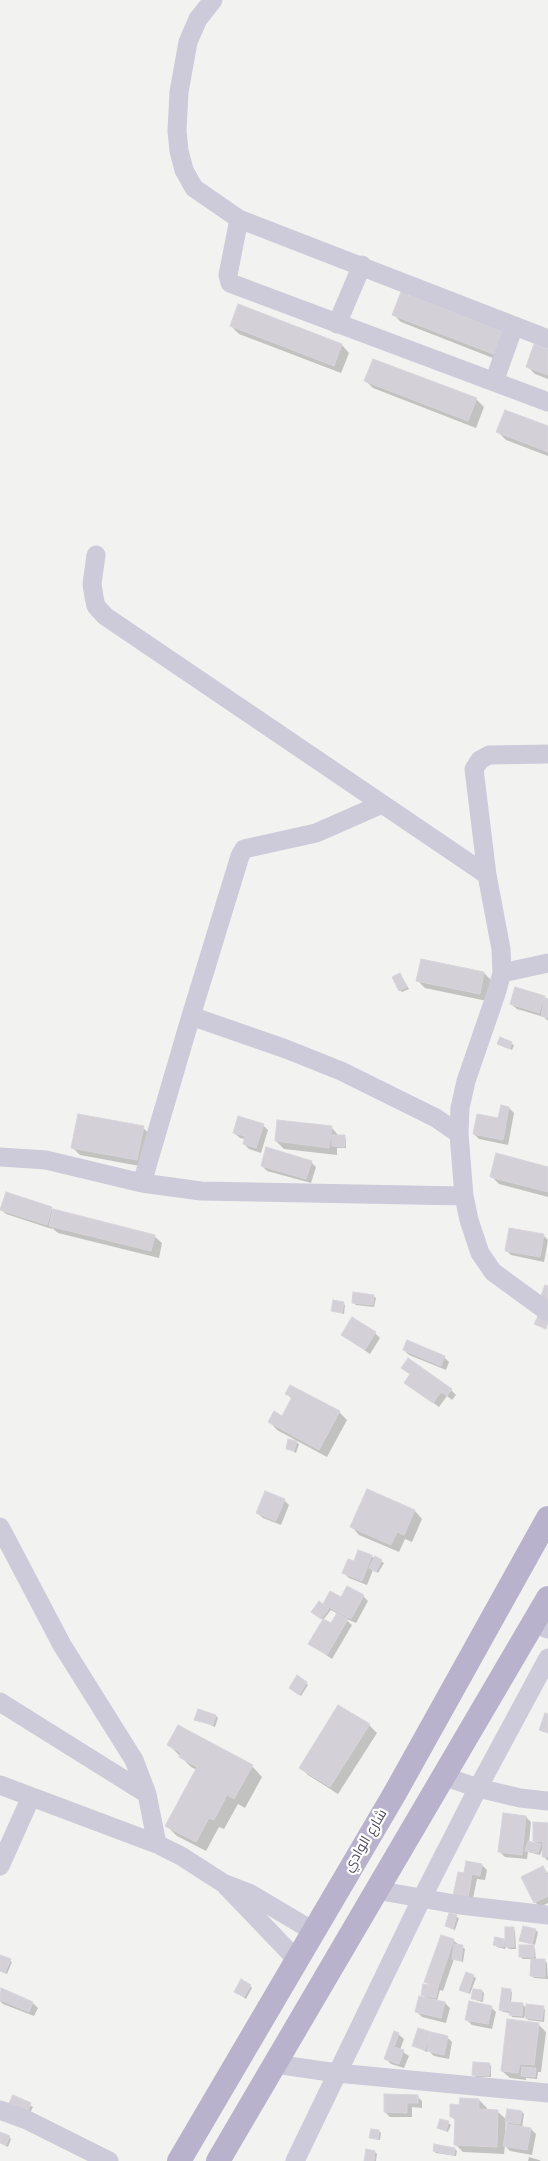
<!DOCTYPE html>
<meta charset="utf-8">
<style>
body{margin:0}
canvas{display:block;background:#f2f2f0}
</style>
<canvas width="548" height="2161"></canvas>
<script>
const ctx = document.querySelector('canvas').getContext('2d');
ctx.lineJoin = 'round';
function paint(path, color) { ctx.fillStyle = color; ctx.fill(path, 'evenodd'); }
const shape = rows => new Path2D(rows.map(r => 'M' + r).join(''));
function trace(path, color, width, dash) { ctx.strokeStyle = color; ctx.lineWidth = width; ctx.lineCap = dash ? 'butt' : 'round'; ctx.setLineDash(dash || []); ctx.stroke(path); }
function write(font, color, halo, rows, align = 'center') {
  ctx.font = font + ' Jost,Cairo,sans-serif'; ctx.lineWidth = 4.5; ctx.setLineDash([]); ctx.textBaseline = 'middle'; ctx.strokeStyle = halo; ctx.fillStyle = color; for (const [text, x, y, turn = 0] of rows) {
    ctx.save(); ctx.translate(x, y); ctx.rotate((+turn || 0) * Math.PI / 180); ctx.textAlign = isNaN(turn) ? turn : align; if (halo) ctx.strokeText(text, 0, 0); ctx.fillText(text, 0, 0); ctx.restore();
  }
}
const shadow = shape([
 [394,315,504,333,503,362,401,322],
 [231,326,342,345,349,353,341,373,239,334],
 [548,351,548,379,535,374,527,366],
 [366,381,476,399,484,407,476,428,373,388],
 [548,427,548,456,506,440,498,432],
 [484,973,491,980,487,1001,425,988,418,981],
 [400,974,409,989,402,992,400,990],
 [544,998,548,1000,548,1021,544,1017,517,1009,511,1004],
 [501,1039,514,1045,512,1050,499,1044],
 [509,1108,514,1113,508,1145,479,1139,474,1134,499,1119],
 [263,1125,268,1130,261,1153,249,1149,244,1144,245,1139,240,1138,234,1133],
 [331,1127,339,1136,346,1139,346,1148,337,1148,337,1155,284,1149,276,1141],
 [143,1128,151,1135,145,1167,80,1155,73,1148],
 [311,1162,316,1167,311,1183,267,1171,262,1166],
 [548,1168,548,1197,499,1184,491,1176],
 [6,1194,54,1210,154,1236,162,1243,159,1258,58,1233,52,1228,52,1229,6,1214,1,1209],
 [543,1235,548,1240,544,1262,511,1255,506,1250],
 [373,1296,376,1298,374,1307,356,1305,353,1302],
 [343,1303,345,1305,344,1314,332,1310],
 [375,1333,380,1338,370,1354,342,1335],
 [404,1350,444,1357,449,1362,446,1370,409,1355],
 [403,1368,451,1390,456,1395,452,1400,447,1396,439,1407,411,1387,411,1375],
 [286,1393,339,1412,347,1420,327,1457,277,1430,270,1422,283,1417,292,1399],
 [296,1442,299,1444,296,1453,287,1448],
 [368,1490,415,1511,422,1519,412,1542,405,1539,399,1552,359,1535,352,1527],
 [284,1500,289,1505,281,1525,263,1518,257,1513],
 [371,1556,384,1563,378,1573,373,1570,367,1585,349,1578,344,1573,355,1563],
 [331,1593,341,1599,363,1596,368,1601,356,1623,344,1618,352,1625,332,1659,310,1644,331,1625,338,1614,331,1610,323,1620,315,1614,323,1606],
 [306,1683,308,1685,301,1696,293,1690],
 [216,1716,218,1718,215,1727,196,1719],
 [369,1725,377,1733,338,1794,308,1775,300,1767],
 [169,1745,252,1766,262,1777,245,1808,238,1804,224,1829,219,1827,206,1851,177,1836,167,1826,197,1770,191,1767],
 [526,1817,531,1822,529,1843,538,1844,534,1841,548,1824,548,1861,544,1857,544,1845,540,1855,528,1852,527,1859,505,1857,500,1852],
 [482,1865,487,1870,485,1880,477,1879,472,1903,455,1895,465,1875],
 [542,1867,548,1873,548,1903,540,1907,535,1902],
 [450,1914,459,1918,455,1930,446,1926],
 [513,1929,515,1931,516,1949,509,1949,506,1946,505,1949,497,1947,495,1945,504,1940,507,1943],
 [535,1930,538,1932,535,1945,521,1941],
 [442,1936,454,1941,465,1949,463,1962,454,1959,443,1991,440,1990,437,2001,445,2003,450,2008,446,2023,422,2017,417,2012,427,1999,422,1994,431,1987,426,1982],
 [533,1946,535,1949,536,1960,545,1961,547,1963,548,1980,548,1979,534,1978,532,1976,532,1959,523,1959,521,1957],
 [0,1956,12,1962,7,1974,0,1971],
 [467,1973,476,1978,470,1994,461,1989],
 [250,1986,252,1988,246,1999,236,1992],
 [1,1990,33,2003,38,2008,34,2016,3,2004,0,2001],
 [510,1990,512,1992,511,2003,523,2005,527,2009,543,2007,545,2010,544,2022,528,2020,524,2016,524,2018,512,2017,510,2013,503,2012,500,2010],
 [482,1991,484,1993,483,2002,475,2000,473,1998],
 [491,2007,496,2012,492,2029,472,2025,467,2020],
 [538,2024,546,2032,541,2072,538,2072,537,2079,526,2078,526,2080,510,2078,502,2071],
 [430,2033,432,2035,447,2037,452,2042,449,2059,434,2056,428,2050,427,2052,414,2046],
 [398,2034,404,2039,400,2050,409,2056,404,2068,391,2064,386,2059],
 [489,2064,491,2066,491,2077,476,2077,474,2075],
 [417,2096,422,2101,422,2108,412,2107,412,2117,390,2117,385,2112],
 [14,2097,33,2107,29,2115],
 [479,2100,487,2108,486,2111,498,2112,507,2120,522,2112,524,2114,522,2128,531,2129,536,2134,532,2155,510,2151,505,2146,504,2154,463,2152,455,2144,456,2121,451,2116,460,2106],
 [506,2121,508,2124,507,2133,505,2133],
 [448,2123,451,2125,448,2132,439,2128],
 [379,2131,381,2133,380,2140,373,2139,370,2137],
 [0,2136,9,2137,11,2139,8,2147,0,2143],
 [455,2149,457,2151,456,2156,436,2153,434,2151],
 [375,2152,377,2154,376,2161,365,2161],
 [529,2157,539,2160,541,2161,528,2161]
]);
const building = shape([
 [401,292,504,332,496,355,392,315,401,292],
 [238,304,342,344,334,366,230,326,238,304],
 [534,344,548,349,548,375,526,367,534,344],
 [373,359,477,398,468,421,364,381,373,359],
 [505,410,548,426,548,452,496,432,505,410],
 [421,959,484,972,480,994,416,981,421,959],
 [400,973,407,987,399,991,392,977,400,973],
 [515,987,545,996,539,1013,510,1004,515,987],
 [545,998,548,999,548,1018,541,1016,545,998],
 [500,1037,512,1042,510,1049,497,1044,500,1037],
 [501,1105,509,1107,503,1140,473,1134,477,1114,498,1118,501,1105],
 [78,1114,144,1126,137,1160,71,1148,78,1114],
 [238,1116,264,1124,256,1148,243,1144,245,1136,233,1133,238,1116],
 [277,1120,332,1126,329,1148,275,1141,277,1120],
 [332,1135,345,1135,345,1147,332,1146,332,1135],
 [266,1147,312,1161,306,1179,261,1166,266,1147],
 [496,1153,548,1167,548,1192,490,1177,496,1153],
 [6,1192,52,1207,47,1225,0,1210,6,1192],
 [53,1209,155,1235,151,1251,49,1226,53,1209],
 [509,1228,544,1234,540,1257,505,1251,509,1228],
 [545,1285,548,1286,548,1304,539,1301,545,1285],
 [353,1292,374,1295,373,1305,352,1303,353,1292],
 [333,1300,344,1302,342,1313,331,1311,333,1300],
 [538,1316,548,1321,546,1329,534,1324,538,1316],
 [352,1317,376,1332,365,1350,341,1335,352,1317],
 [407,1340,445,1356,441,1366,403,1350,407,1340],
 [408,1358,452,1389,447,1396,441,1392,433,1403,404,1383,410,1374,401,1368,408,1358],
 [290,1385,340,1411,319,1450,268,1422,274,1411,282,1416,292,1397,285,1394,290,1385],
 [288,1439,297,1441,294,1451,286,1449,288,1439],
 [367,1489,415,1510,404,1535,397,1532,391,1545,350,1527,367,1489],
 [265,1491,285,1499,276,1521,256,1513,265,1491],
 [358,1550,372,1555,362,1581,342,1573,348,1559,354,1561,358,1550],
 [375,1556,382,1560,376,1572,369,1568,375,1556],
 [347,1586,364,1595,351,1619,323,1604,330,1591,341,1597,347,1586],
 [319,1601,329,1609,321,1619,311,1612,319,1601],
 [337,1613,348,1619,327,1655,308,1644,323,1619,331,1623,337,1613],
 [297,1675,307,1682,299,1695,289,1688,297,1675],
 [338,1705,370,1724,330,1787,299,1768,338,1705],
 [198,1709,216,1715,213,1725,194,1720,198,1709],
 [545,1713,548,1714,548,1733,539,1730,545,1713],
 [178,1725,253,1765,234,1799,227,1795,214,1820,209,1818,196,1842,165,1826,197,1767,179,1757,181,1753,167,1745,178,1725],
 [503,1813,526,1816,522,1855,498,1852,503,1813],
 [533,1822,548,1823,548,1857,542,1857,543,1842,533,1841,533,1822],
 [528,1841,541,1844,538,1853,525,1851,528,1841],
 [466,1861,482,1864,480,1876,472,1874,468,1898,453,1896,458,1872,464,1873,466,1861],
 [543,1866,548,1876,548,1896,534,1903,521,1877,543,1866],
 [449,1913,457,1915,453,1929,445,1926,449,1913],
 [523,1926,536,1929,532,1944,519,1941,523,1926],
 [505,1927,514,1927,514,1947,505,1947,505,1927],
 [441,1935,454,1939,438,1987,424,1982,441,1935],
 [495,1937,504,1939,503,1947,493,1945,495,1937],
 [454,1944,463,1945,461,1961,452,1959,454,1944],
 [519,1945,534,1945,534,1957,519,1957,519,1945],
 [0,1955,11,1959,5,1973,0,1971,0,1955],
 [531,1959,545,1959,545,1977,530,1976,531,1959],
 [466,1972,474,1975,468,1993,459,1990,466,1972],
 [241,1979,251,1985,244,1997,234,1992,241,1979],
 [423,1984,438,1987,436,1998,421,1995,423,1984],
 [1,1988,33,2002,29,2012,0,2000,1,1988],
 [502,1988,511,1989,508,2011,499,2010,502,1988],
 [473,1989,482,1990,481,2000,471,1999,473,1989],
 [419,1996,445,2002,441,2018,415,2012,419,1996],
 [469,2001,492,2006,488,2024,465,2020,469,2001],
 [510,2002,523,2003,522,2016,509,2015,510,2002],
 [526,2004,544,2006,542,2020,525,2018,526,2004],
 [507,2019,539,2023,534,2065,520,2064,518,2073,501,2071,507,2019],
 [418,2028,431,2032,425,2050,412,2046,418,2028],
 [394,2031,399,2033,394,2047,404,2050,399,2064,384,2059,394,2031],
 [431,2032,448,2036,444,2055,427,2051,431,2032],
 [473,2062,490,2063,489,2076,472,2075,473,2062],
 [522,2067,536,2068,535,2077,521,2076,522,2067],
 [384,2094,418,2095,418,2103,407,2103,407,2113,384,2112,384,2094],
 [13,2095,31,2103,27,2113,8,2105,13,2095],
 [460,2098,479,2099,479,2109,498,2110,497,2147,454,2145,455,2117,450,2117,450,2104,459,2105,460,2098],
 [507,2109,522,2111,520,2124,505,2122,507,2109],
 [440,2119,449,2121,446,2131,437,2128,440,2119],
 [507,2124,531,2128,527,2150,503,2146,507,2124],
 [371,2129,379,2130,378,2139,369,2138,371,2129],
 [0,2132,10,2136,6,2145,0,2143,0,2132],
 [434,2144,455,2148,454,2155,433,2151,434,2144],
 [366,2149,375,2151,374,2161,364,2161,366,2149]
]);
const minor = shape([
 [213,0,198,19,188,42,179,92,177,131,179,151,184,170,194,188,239,219,548,339],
 [239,219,228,275,230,283,548,402],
 [337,324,362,265],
 [494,382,514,326],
 [96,555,92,584,94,597,96,606,105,616,487,875],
 [548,754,489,755,480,760,474,769,487,875,501,949,502,973,496,994,466,1081,460,1108,459,1134,464,1196,469,1220,480,1253,493,1272,548,1312],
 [502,973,548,963],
 [191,1016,286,1049,341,1071,436,1118,459,1134],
 [0,1157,46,1160,142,1183,201,1191,464,1196],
 [142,1183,191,1016,240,856,244,849,316,833,382,804],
 [0,1527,62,1645,134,1760,147,1794,157,1844],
 [534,1624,548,1629],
 [0,1702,147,1794],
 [443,1776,478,1788,520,1798,548,1801],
 [0,1785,157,1844,181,1856,223,1883,249,1893,313,1931],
 [0,1866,31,1797],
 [226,1886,296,1959],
 [376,1890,460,1905,548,1915],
 [275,2064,337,2073,548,2093],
 [0,2110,27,2120,109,2161],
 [295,2161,422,1898,478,1788,548,1658]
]);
const major = shape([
 [179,2161,395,1793,548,1518],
 [218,2161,548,1598]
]);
const streetNames = [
 ["شارع الوادي",366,1841,-59]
];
paint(shadow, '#0003');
paint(building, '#d3d0d7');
trace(building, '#d7d4db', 1);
trace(minor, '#cdcbd9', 19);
trace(major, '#b8b2cd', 24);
write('14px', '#4d495c', '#fff', streetNames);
</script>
